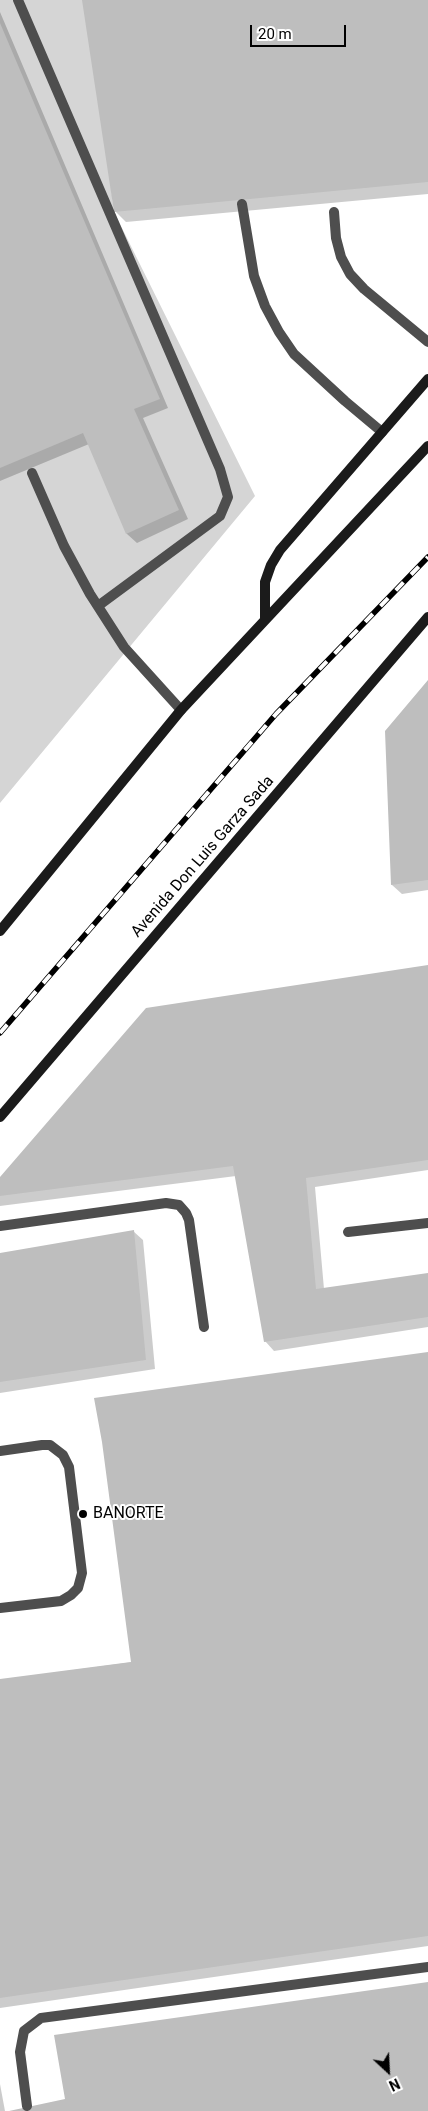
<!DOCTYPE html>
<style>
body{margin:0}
#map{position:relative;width:428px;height:2111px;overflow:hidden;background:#fff;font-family:Roboto,sans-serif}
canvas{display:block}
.north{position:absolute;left:363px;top:2046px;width:50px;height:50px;-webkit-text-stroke:4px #fff;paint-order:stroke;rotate:155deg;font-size:14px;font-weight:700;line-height:20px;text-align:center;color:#000}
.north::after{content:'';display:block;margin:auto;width:18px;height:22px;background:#000;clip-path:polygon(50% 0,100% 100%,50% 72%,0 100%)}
.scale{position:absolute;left:250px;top:25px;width:96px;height:22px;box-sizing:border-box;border:2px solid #000;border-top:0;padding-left:6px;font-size:15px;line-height:18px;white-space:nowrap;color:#000;-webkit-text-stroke:4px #fff;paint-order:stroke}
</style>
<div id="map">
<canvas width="428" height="2111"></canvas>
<div class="north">N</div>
<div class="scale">20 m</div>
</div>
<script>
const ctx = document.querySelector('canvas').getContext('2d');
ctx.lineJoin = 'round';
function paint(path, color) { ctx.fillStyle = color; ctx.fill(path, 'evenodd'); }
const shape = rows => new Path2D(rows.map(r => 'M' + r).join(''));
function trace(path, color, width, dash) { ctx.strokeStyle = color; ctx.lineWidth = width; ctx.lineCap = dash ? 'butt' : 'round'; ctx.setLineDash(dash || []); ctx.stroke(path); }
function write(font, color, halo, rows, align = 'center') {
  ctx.font = font + ' Roboto,sans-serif'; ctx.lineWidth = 4; ctx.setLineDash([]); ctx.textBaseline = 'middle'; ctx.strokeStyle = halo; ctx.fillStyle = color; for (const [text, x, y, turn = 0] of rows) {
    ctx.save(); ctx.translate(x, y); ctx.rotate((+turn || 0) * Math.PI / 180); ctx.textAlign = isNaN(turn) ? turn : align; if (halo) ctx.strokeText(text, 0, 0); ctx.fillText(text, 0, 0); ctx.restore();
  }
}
const green = shape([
 [0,0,88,0,114,212,255,496,0,803]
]);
const shadow = shape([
 [83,0,428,0,428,194,126,222,115,211],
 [0,12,168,408,143,418,188,519,137,543,127,534,89,444,0,481],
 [428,682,428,890,402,894,392,885],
 [428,966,428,1170,315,1187,324,1289,428,1274,428,1327,274,1351,265,1341,236,1176,0,1206,0,1179],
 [133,1231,143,1240,155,1369,0,1393,0,1254],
 [428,1353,428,1946,0,2008,0,1680,133,1662],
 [0,2084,5,2111,0,2111]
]);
const building = shape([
 [82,0,428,0,428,182,114,212],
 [0,23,160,399,134,409,179,510,126,534,83,433,0,468],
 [428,680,428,880,391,885,385,731],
 [428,965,428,1160,306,1178,316,1289,428,1273,428,1317,264,1342,233,1166,0,1196,0,1177,146,1008],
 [134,1230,146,1360,0,1382,0,1253],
 [428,1352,428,1936,0,1998,0,1679,131,1662,102,1442,94,1398],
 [428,1982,428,2111,9,2111,65,2099,54,2035]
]);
const lane = shape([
 [18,0,220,469,228,497,220,516,98,606],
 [242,204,254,276,265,306,279,332,294,354,345,401,382,432],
 [334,212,336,238,341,257,350,274,364,289,428,342],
 [32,473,64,546,90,594,124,647,181,710],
 [0,1226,166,1203,179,1205,186,1213,189,1220,204,1327],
 [348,1232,428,1223],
 [0,1451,42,1445,50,1445,63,1455,69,1467,82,1573,78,1588,71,1595,61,1601,0,1608],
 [27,2106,20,2052,24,2031,41,2018,428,1967]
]);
const secondary = shape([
 [265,620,265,582,271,565,280,550,428,379],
 [0,931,181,710,428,446],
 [0,1117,428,617]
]);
const rail = shape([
 [0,1033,276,714,428,557]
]);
const markers = [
 [83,1514,5,"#000"]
];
const streetNames = [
 ["Avenida Don Luis Garza Sada",203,857,-49]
];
const poiNames = [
 ["BANORTE",93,1514]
];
paint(green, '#d5d5d5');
paint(shadow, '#0003');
paint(building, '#bebebe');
trace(lane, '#4e4e4e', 10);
trace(secondary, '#1b1b1b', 10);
trace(rail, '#000', 5.5);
trace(rail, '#fff', 4, [11]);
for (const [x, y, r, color] of markers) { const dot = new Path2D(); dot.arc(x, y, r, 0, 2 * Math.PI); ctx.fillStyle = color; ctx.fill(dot); trace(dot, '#fff', 2); }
write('16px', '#000', '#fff', streetNames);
write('16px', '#000', '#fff', poiNames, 'left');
</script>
